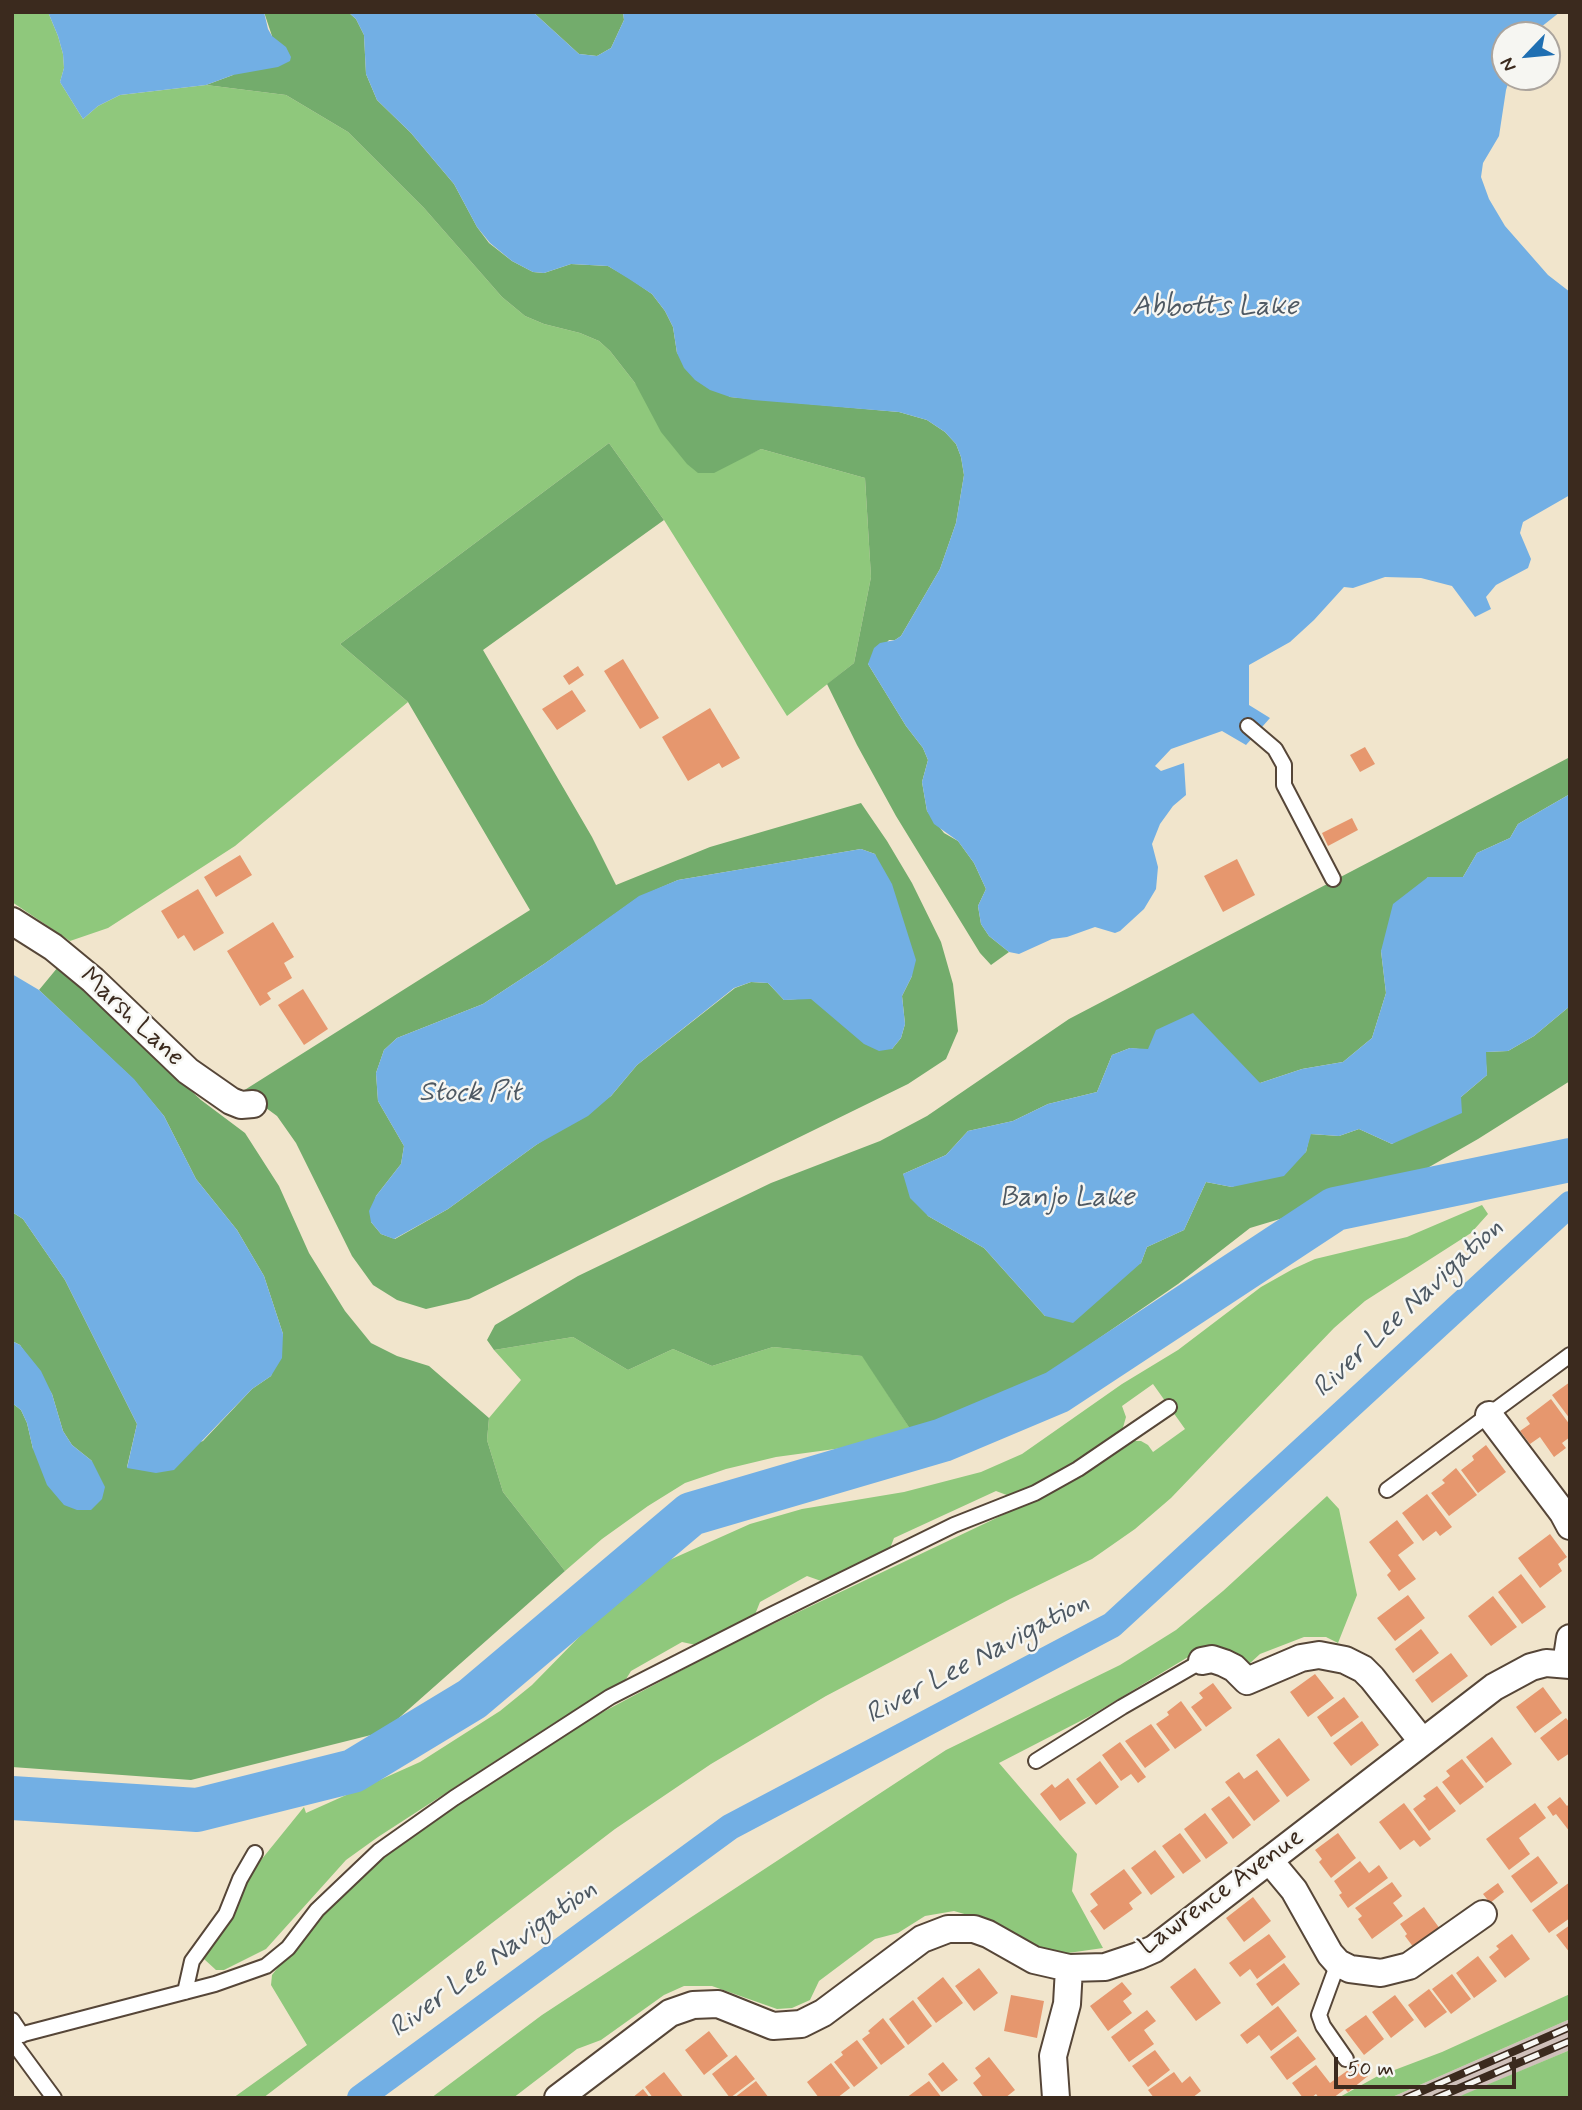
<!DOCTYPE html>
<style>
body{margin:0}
#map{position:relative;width:1582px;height:2110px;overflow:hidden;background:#f1e5cc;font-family:Mynerve,sans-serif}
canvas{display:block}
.frame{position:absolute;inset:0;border:14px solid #3b2a1e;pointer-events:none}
.north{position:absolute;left:1491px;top:21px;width:70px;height:70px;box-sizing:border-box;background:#f6f6f2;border:2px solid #aba49d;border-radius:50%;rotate:244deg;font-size:19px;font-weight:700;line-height:28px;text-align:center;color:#3b2a1e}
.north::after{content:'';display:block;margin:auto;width:24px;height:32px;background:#1f6fb2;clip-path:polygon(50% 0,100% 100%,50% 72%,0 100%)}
.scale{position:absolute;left:1334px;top:2057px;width:182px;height:32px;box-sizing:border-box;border:4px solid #3b2a1e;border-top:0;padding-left:9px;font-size:21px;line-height:24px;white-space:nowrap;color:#3b2a1e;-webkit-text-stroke:5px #f6f6f2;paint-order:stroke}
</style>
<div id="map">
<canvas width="1582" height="2110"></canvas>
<div class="frame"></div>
<div class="north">N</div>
<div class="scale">50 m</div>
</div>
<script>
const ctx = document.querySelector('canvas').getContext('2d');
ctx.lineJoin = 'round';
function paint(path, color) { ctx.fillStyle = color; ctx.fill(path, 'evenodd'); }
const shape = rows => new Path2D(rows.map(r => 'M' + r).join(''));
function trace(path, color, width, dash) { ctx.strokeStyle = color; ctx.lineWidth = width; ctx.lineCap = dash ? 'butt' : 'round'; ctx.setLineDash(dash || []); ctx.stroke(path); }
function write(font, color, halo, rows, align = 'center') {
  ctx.font = font + ' Mynerve,sans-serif'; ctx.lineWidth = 5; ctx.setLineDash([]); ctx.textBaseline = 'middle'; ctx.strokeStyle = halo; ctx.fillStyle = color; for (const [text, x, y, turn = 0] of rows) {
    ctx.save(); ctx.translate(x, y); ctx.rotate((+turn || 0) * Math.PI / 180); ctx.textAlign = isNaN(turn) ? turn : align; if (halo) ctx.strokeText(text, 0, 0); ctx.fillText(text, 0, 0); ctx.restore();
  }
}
const industrial = shape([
 [1570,2019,1570,2050,1457,2098,1390,2098]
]);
const green = shape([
 [12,12,48,12,58,36,63,54,64,68,60,82,83,119,98,106,120,95,206,85,286,95,348,132,424,208,502,297,525,316,544,324,580,333,599,341,610,351,635,383,739,459,761,449,865,478,871,577,854,663,787,716,664,520,609,443,340,644,408,702,235,846,108,928,70,941,12,902],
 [1482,1205,1488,1214,1471,1233,1365,1301,1334,1328,1171,1498,1135,1529,1092,1559,1010,1599,826,1696,711,1764,615,1829,263,2098,233,2098,307,2045,271,1985,272,1975,292,1949,332,1902,388,1853,452,1807,571,1729,731,1644,1028,1503,1130,1441,1141,1441,1148,1445,1153,1452,1185,1429,1153,1384,1122,1406,1126,1417,1122,1431,1074,1464,1048,1478,1012,1497,996,1491,894,1538,889,1551,824,1582,807,1576,760,1602,754,1617,696,1645,682,1642,631,1671,623,1684,554,1723,378,1837,346,1860,266,1949,224,1970,216,1970,204,1959,203,1954,222,1932,247,1880,257,1865,304,1807,306,1813,420,1762,500,1711,532,1685,632,1583,665,1562,750,1524,802,1509,904,1492,981,1472,1022,1454,1122,1384,1178,1350,1261,1287,1293,1269,1315,1259,1407,1237],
 [573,1337,628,1370,673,1349,712,1366,773,1347,863,1356,916,1438,776,1457,726,1469,685,1483,648,1506,602,1539,565,1571,503,1492,487,1440,489,1418,521,1380,494,1350],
 [1327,1496,1339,1509,1357,1595,1338,1643,1326,1637,1304,1637,1260,1654,1248,1665,1222,1648,1203,1648,1092,1715,999,1763,1077,1854,1072,1891,1103,1948,1061,1954,1032,1948,992,1922,954,1911,925,1916,898,1933,875,1939,819,1981,810,2000,792,2008,777,2009,712,1986,684,1986,664,1995,601,2040,577,2049,513,2098,431,2098,542,2015,946,1750,1120,1665,1176,1630,1223,1591],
 [1570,1994,1570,2019,1390,2098,1338,2098,1376,2077,1442,2052],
 [1570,2050,1570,2098,1457,2098,1465,2094]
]);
const forest = shape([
 [264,12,348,12,356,19,364,35,366,74,377,100,411,133,454,184,477,227,489,243,512,261,533,272,544,273,571,264,608,266,629,278,652,294,665,311,673,327,677,353,730,397,899,412,927,420,945,432,956,444,961,457,964,475,956,523,940,569,901,636,895,640,889,640,868,664,906,726,923,748,928,760,922,782,927,811,944,833,958,841,974,863,986,889,978,906,981,924,989,936,1009,952,991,965,980,953,896,816,857,745,827,684,854,663,871,577,865,478,761,449,714,473,698,473,687,464,661,432,635,383,610,351,599,341,580,333,544,324,525,316,502,297,424,208,348,132,286,95,206,85,233,75,272,36],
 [533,12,623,12,624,20,611,48,597,56,579,54],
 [609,443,664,520,483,650,592,837,616,885,710,847,861,803,887,841,912,883,941,942,953,984,958,1031,946,1059,908,1084,469,1299,426,1309,397,1300,373,1285,352,1256,296,1143,277,1116,243,1091,530,910,408,702,340,644],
 [861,849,875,854,912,976,902,996,905,1024,901,1038,892,1049,833,1016,811,998,784,1000,768,983,751,982,735,988,637,1065,611,1096,536,1145,448,1209,395,1239,381,1234,371,1222,376,1196,401,1164,404,1146,378,1101,376,1073,384,1050,397,1038,483,1004,544,964,639,897,678,880],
 [1570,757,1570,794,1518,824,1510,838,1477,853,1463,877,1428,877,1381,951,1386,993,1372,1038,1343,1062,1302,1069,1260,1083,1148,1050,1130,1048,1112,1055,1097,1092,1048,1104,1013,1121,968,1131,946,1155,903,1174,928,1216,984,1248,1045,1316,1141,1263,1147,1247,1184,1230,1206,1182,1232,1187,1306,1152,1310,1134,1339,1136,1359,1129,1392,1144,1461,1097,1487,1075,1485,1052,1508,1051,1534,1036,1570,1006,1570,1081,1478,1139,1403,1182,1250,1228,1178,1284,1018,1394,975,1419,916,1438,862,1356,773,1347,712,1366,673,1349,628,1370,573,1337,494,1350,487,1340,495,1325,578,1276,771,1183,880,1141,927,1116,1069,1019],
 [58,967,201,1100,245,1133,279,1186,309,1253,345,1311,371,1343,397,1356,429,1366,489,1418,487,1440,503,1492,565,1571,383,1732,191,1780,12,1767,12,1403,21,1410,27,1423,33,1449,92,1461,72,1445,63,1431,52,1394,20,1345,12,1341,12,1212,23,1219,65,1280,137,1424,127,1467,203,1441,252,1389,271,1376,283,1334,264,1276,237,1230,196,1179,164,1116,133,1079,39,990]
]);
const water = shape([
 [48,12,264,12,268,29,272,36,286,47,291,57,290,61,278,67,233,75,206,85,120,95,98,106,83,119,60,82,64,68,63,54,58,36],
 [348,12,533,12,579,54,597,56,611,48,624,20,623,12,1560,12,1531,35,1505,35,1505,77,1510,77,1506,90,1499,136,1483,163,1481,177,1489,199,1505,226,1548,275,1570,292,1570,495,1523,522,1520,533,1531,559,1528,568,1496,585,1486,597,1491,609,1475,617,1452,586,1421,578,1385,577,1353,588,1344,587,1314,620,1290,642,1249,665,1249,705,1270,718,1246,745,1222,731,1171,749,1155,766,1161,771,1184,763,1186,795,1173,806,1160,824,1152,844,1158,867,1156,889,1144,909,1120,931,1115,933,1095,927,1067,937,1052,939,1019,954,1009,952,989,936,981,924,978,906,986,889,974,863,958,841,934,824,927,811,922,782,928,760,923,748,906,726,868,664,874,648,880,643,895,640,901,636,940,569,956,523,964,475,961,457,956,444,945,432,927,420,899,412,753,400,730,397,710,390,695,380,684,368,677,353,673,327,665,311,652,294,629,279,608,266,571,264,544,273,533,272,512,261,490,243,477,227,454,184,411,133,377,100,366,74,364,35,356,19],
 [1570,794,1570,1006,1534,1036,1508,1051,1486,1052,1487,1075,1461,1097,1462,1113,1392,1144,1359,1129,1339,1136,1311,1134,1306,1152,1284,1176,1232,1187,1206,1182,1184,1230,1147,1247,1141,1263,1073,1323,1045,1316,984,1248,928,1216,910,1198,903,1174,946,1155,968,1131,1013,1121,1048,1104,1097,1092,1112,1055,1130,1048,1148,1049,1156,1030,1193,1013,1260,1083,1302,1069,1343,1062,1372,1038,1386,993,1381,951,1393,904,1428,877,1463,877,1477,853,1510,838,1518,824],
 [861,849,875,854,892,884,916,960,912,976,902,996,905,1024,901,1038,892,1049,879,1051,864,1044,811,999,784,1000,768,983,751,982,734,988,637,1065,611,1096,588,1116,536,1145,448,1209,394,1239,381,1234,371,1222,369,1211,376,1196,401,1164,404,1146,378,1101,376,1073,384,1050,397,1038,483,1004,544,964,639,896,678,880],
 [12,974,39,990,134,1079,164,1116,196,1179,237,1230,264,1276,283,1334,282,1358,271,1376,252,1389,174,1470,156,1473,127,1468,137,1424,65,1280,23,1219,12,1212],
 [12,1341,20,1345,41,1371,52,1394,63,1431,72,1445,92,1461,105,1487,102,1499,91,1510,77,1510,64,1505,47,1485,33,1449,27,1423,21,1410,12,1403]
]);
const canal = shape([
 [360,2098,730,1827,1112,1625,1570,1204]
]);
const river = shape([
 [12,1798,197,1810,353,1771,472,1699,691,1514,943,1440,1057,1392,1335,1209,1570,1160]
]);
const building = shape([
 [623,659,659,718,640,729,604,671],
 [578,666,584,675,569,685,563,676],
 [572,690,586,711,557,730,542,709],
 [710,708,740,758,722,768,719,763,688,781,662,737],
 [1365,747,1375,764,1360,772,1350,755],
 [1352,818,1358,830,1328,846,1322,833],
 [240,855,252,875,216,897,204,877],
 [1237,859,1255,895,1223,912,1204,876],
 [198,889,224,933,194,951,184,935,178,939,161,911],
 [273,922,294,957,284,963,292,978,267,993,271,999,260,1006,227,951],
 [303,989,328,1029,304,1045,278,1005],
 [1570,1382,1570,1419,1552,1395],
 [1551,1399,1570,1425,1570,1437,1562,1443,1566,1448,1554,1457,1540,1437,1530,1444,1520,1431,1530,1424,1526,1418],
 [1486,1445,1506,1472,1478,1493,1461,1470,1474,1460,1472,1456],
 [1456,1468,1477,1495,1449,1516,1431,1493,1445,1483,1442,1480],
 [1427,1494,1452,1527,1440,1536,1436,1531,1423,1541,1402,1513],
 [1397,1520,1414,1543,1398,1555,1416,1579,1399,1591,1387,1575,1391,1571,1369,1542],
 [1550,1534,1567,1557,1558,1564,1562,1571,1540,1588,1518,1558],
 [1521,1574,1546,1607,1522,1624,1498,1592],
 [1408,1595,1425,1618,1395,1641,1377,1618],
 [1493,1596,1517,1627,1491,1646,1468,1616],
 [1421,1629,1439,1653,1413,1673,1395,1649],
 [1451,1653,1468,1676,1432,1703,1415,1680],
 [1315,1674,1334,1698,1308,1717,1290,1692],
 [1213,1683,1232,1708,1206,1727,1191,1707,1203,1698,1199,1693],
 [1543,1687,1562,1713,1535,1733,1516,1707],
 [1344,1697,1359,1717,1331,1737,1317,1717],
 [1181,1701,1202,1730,1175,1749,1156,1724,1169,1715,1167,1712],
 [1566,1718,1570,1723,1570,1753,1558,1761,1540,1738],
 [1362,1721,1379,1745,1351,1766,1333,1743],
 [1151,1724,1170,1750,1145,1768,1125,1741],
 [1492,1737,1512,1764,1486,1783,1466,1757],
 [1279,1738,1310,1780,1287,1797,1256,1755],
 [1120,1742,1146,1777,1138,1783,1131,1774,1121,1781,1102,1755],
 [1462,1759,1484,1787,1460,1805,1442,1782,1450,1776,1446,1771],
 [1100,1761,1119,1787,1096,1805,1076,1779],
 [1257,1770,1280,1801,1254,1821,1225,1782,1239,1772,1244,1779],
 [1068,1778,1086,1803,1060,1821,1040,1794,1052,1784,1055,1788],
 [1437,1786,1456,1811,1429,1831,1413,1809,1426,1799,1423,1796],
 [1229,1796,1251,1825,1233,1839,1211,1809],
 [1560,1797,1567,1806,1570,1803,1570,1832,1556,1814,1553,1816,1547,1807],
 [1404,1803,1431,1839,1420,1847,1414,1840,1400,1850,1379,1822],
 [1535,1803,1546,1818,1519,1838,1530,1854,1509,1870,1486,1839],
 [1205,1813,1228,1843,1206,1859,1184,1829],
 [1180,1833,1201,1861,1183,1874,1162,1846],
 [1338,1833,1356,1858,1331,1878,1319,1862,1322,1859,1315,1850],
 [1155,1850,1175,1877,1151,1895,1131,1868],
 [1538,1856,1558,1883,1531,1903,1511,1876],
 [1360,1861,1369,1873,1379,1865,1388,1878,1348,1908,1339,1895,1342,1893,1334,1881],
 [1124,1869,1142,1893,1129,1903,1133,1909,1104,1930,1090,1911,1098,1905,1090,1894],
 [1392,1882,1402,1896,1393,1903,1403,1916,1372,1939,1358,1919,1362,1916,1355,1908],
 [1570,1882,1570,1918,1549,1933,1532,1910],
 [1498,1883,1504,1892,1490,1903,1483,1894],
 [1253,1897,1271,1921,1244,1942,1226,1918],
 [1424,1907,1443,1933,1417,1952,1405,1936,1407,1934,1400,1924],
 [1570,1925,1570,1953,1556,1935],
 [1269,1934,1286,1957,1257,1979,1250,1969,1240,1977,1229,1963],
 [1512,1934,1530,1959,1505,1978,1489,1957,1499,1949,1496,1946],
 [1478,1956,1497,1981,1474,1998,1456,1973],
 [1284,1963,1300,1984,1272,2006,1256,1984],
 [979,1968,998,1993,974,2011,955,1986],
 [1195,1968,1221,2003,1196,2021,1170,1987],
 [1452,1974,1471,1999,1451,2014,1432,1989],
 [943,1977,963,2003,936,2023,917,1998],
 [1122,1982,1132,1994,1123,2001,1132,2013,1108,2031,1090,2006],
 [1429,1989,1447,2012,1425,2028,1408,2005],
 [1011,1995,1044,2001,1037,2038,1004,2031],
 [1395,1995,1414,2020,1391,2038,1372,2012],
 [913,2000,932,2026,908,2045,889,2019],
 [1278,2006,1297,2031,1271,2051,1259,2035,1247,2044,1240,2035],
 [1147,2010,1156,2021,1144,2030,1154,2044,1129,2062,1111,2037],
 [1366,2015,1384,2039,1364,2055,1345,2030],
 [883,2018,905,2047,881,2065,862,2039,870,2033,868,2031],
 [709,2031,728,2056,704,2075,685,2050],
 [1298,2036,1316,2059,1287,2080,1270,2057],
 [857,2040,878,2068,854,2087,834,2062,843,2055,841,2052],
 [1155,2050,1170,2070,1148,2087,1132,2066],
 [736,2055,755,2079,730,2098,712,2074],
 [989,2057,1015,2090,1005,2098,984,2098,973,2083,981,2076,975,2068],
 [943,2062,958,2080,942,2092,928,2074],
 [831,2063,850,2088,837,2098,819,2098,807,2082],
 [1358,2063,1368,2076,1348,2092,1345,2089,1333,2098,1319,2098,1316,2094,1311,2098,1303,2098,1292,2083,1316,2065,1330,2083],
 [664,2072,684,2098,653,2098,645,2087],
 [1174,2072,1182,2083,1190,2076,1201,2091,1192,2098,1154,2098,1148,2090],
 [756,2081,769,2098,734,2098],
 [929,2081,942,2098,906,2098],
 [643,2089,650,2098,632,2098]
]);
const lane = shape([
 [1248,726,1275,749,1284,765,1284,785,1333,879],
 [1387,1490,1570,1355],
 [1036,1761,1122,1707,1202,1661],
 [1338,1963,1319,2015,1323,2026,1346,2059],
 [185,1992,192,1961,226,1914,240,1879,255,1853],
 [12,2020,22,2035],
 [12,2037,215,1984,266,1966,288,1948,317,1910,379,1851,454,1798,610,1697,771,1615,954,1525,1035,1493,1078,1469,1169,1407],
 [12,2041,54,2098]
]);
const street = shape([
 [12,921,53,947,93,980,188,1071,231,1101,241,1105,253,1104],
 [1489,1415,1563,1513,1570,1526],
 [1202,1661,1212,1659,1224,1663,1234,1668,1247,1681,1301,1658,1319,1655,1345,1660,1363,1669,1372,1678,1422,1741],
 [1566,1664,1570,1638],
 [1269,1860,1294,1890,1330,1954,1338,1963,1350,1969,1381,1973,1409,1966,1483,1914],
 [558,2098,670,2013,693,2005,718,2004,773,2026,801,2024,823,2013,922,1939,948,1929,974,1929,988,1934,1034,1960,1069,1968,1105,1967,1138,1956,1154,1949,1494,1687,1531,1667,1546,1663,1570,1665],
 [1056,2098,1053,2056,1067,2004,1069,1968]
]);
const rail = shape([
 [1406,2098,1570,2027],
 [1436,2098,1570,2041]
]);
const streetNames = [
 ["Marsh Lane",131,1018,43],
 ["Lawrence Avenue",1222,1893,-36]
];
const waterNames = [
 ["Abbotts Lake",1215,308],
 ["Stock Pit",470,1094],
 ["Banjo Lake",1067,1199],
 ["River Lee Navigation",1409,1309,-43],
 ["River Lee Navigation",978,1660,-28],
 ["River Lee Navigation",494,1960,-36]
];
paint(industrial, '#cfc0ba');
paint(green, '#8fc87c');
paint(forest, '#73ac6c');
paint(water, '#72afe4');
trace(canal, '#72afe4', 26);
trace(river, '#72afe4', 44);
paint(building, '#e6976e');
trace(lane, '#564638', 18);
trace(street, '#564638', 30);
trace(lane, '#fff', 14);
trace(street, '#fff', 26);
trace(rail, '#3b2a1e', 8);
trace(rail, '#f6f6f2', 5, [16]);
write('26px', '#3b2a1e', '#f6f6f2', streetNames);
write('italic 28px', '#4e5963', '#f6f6f2', waterNames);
</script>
